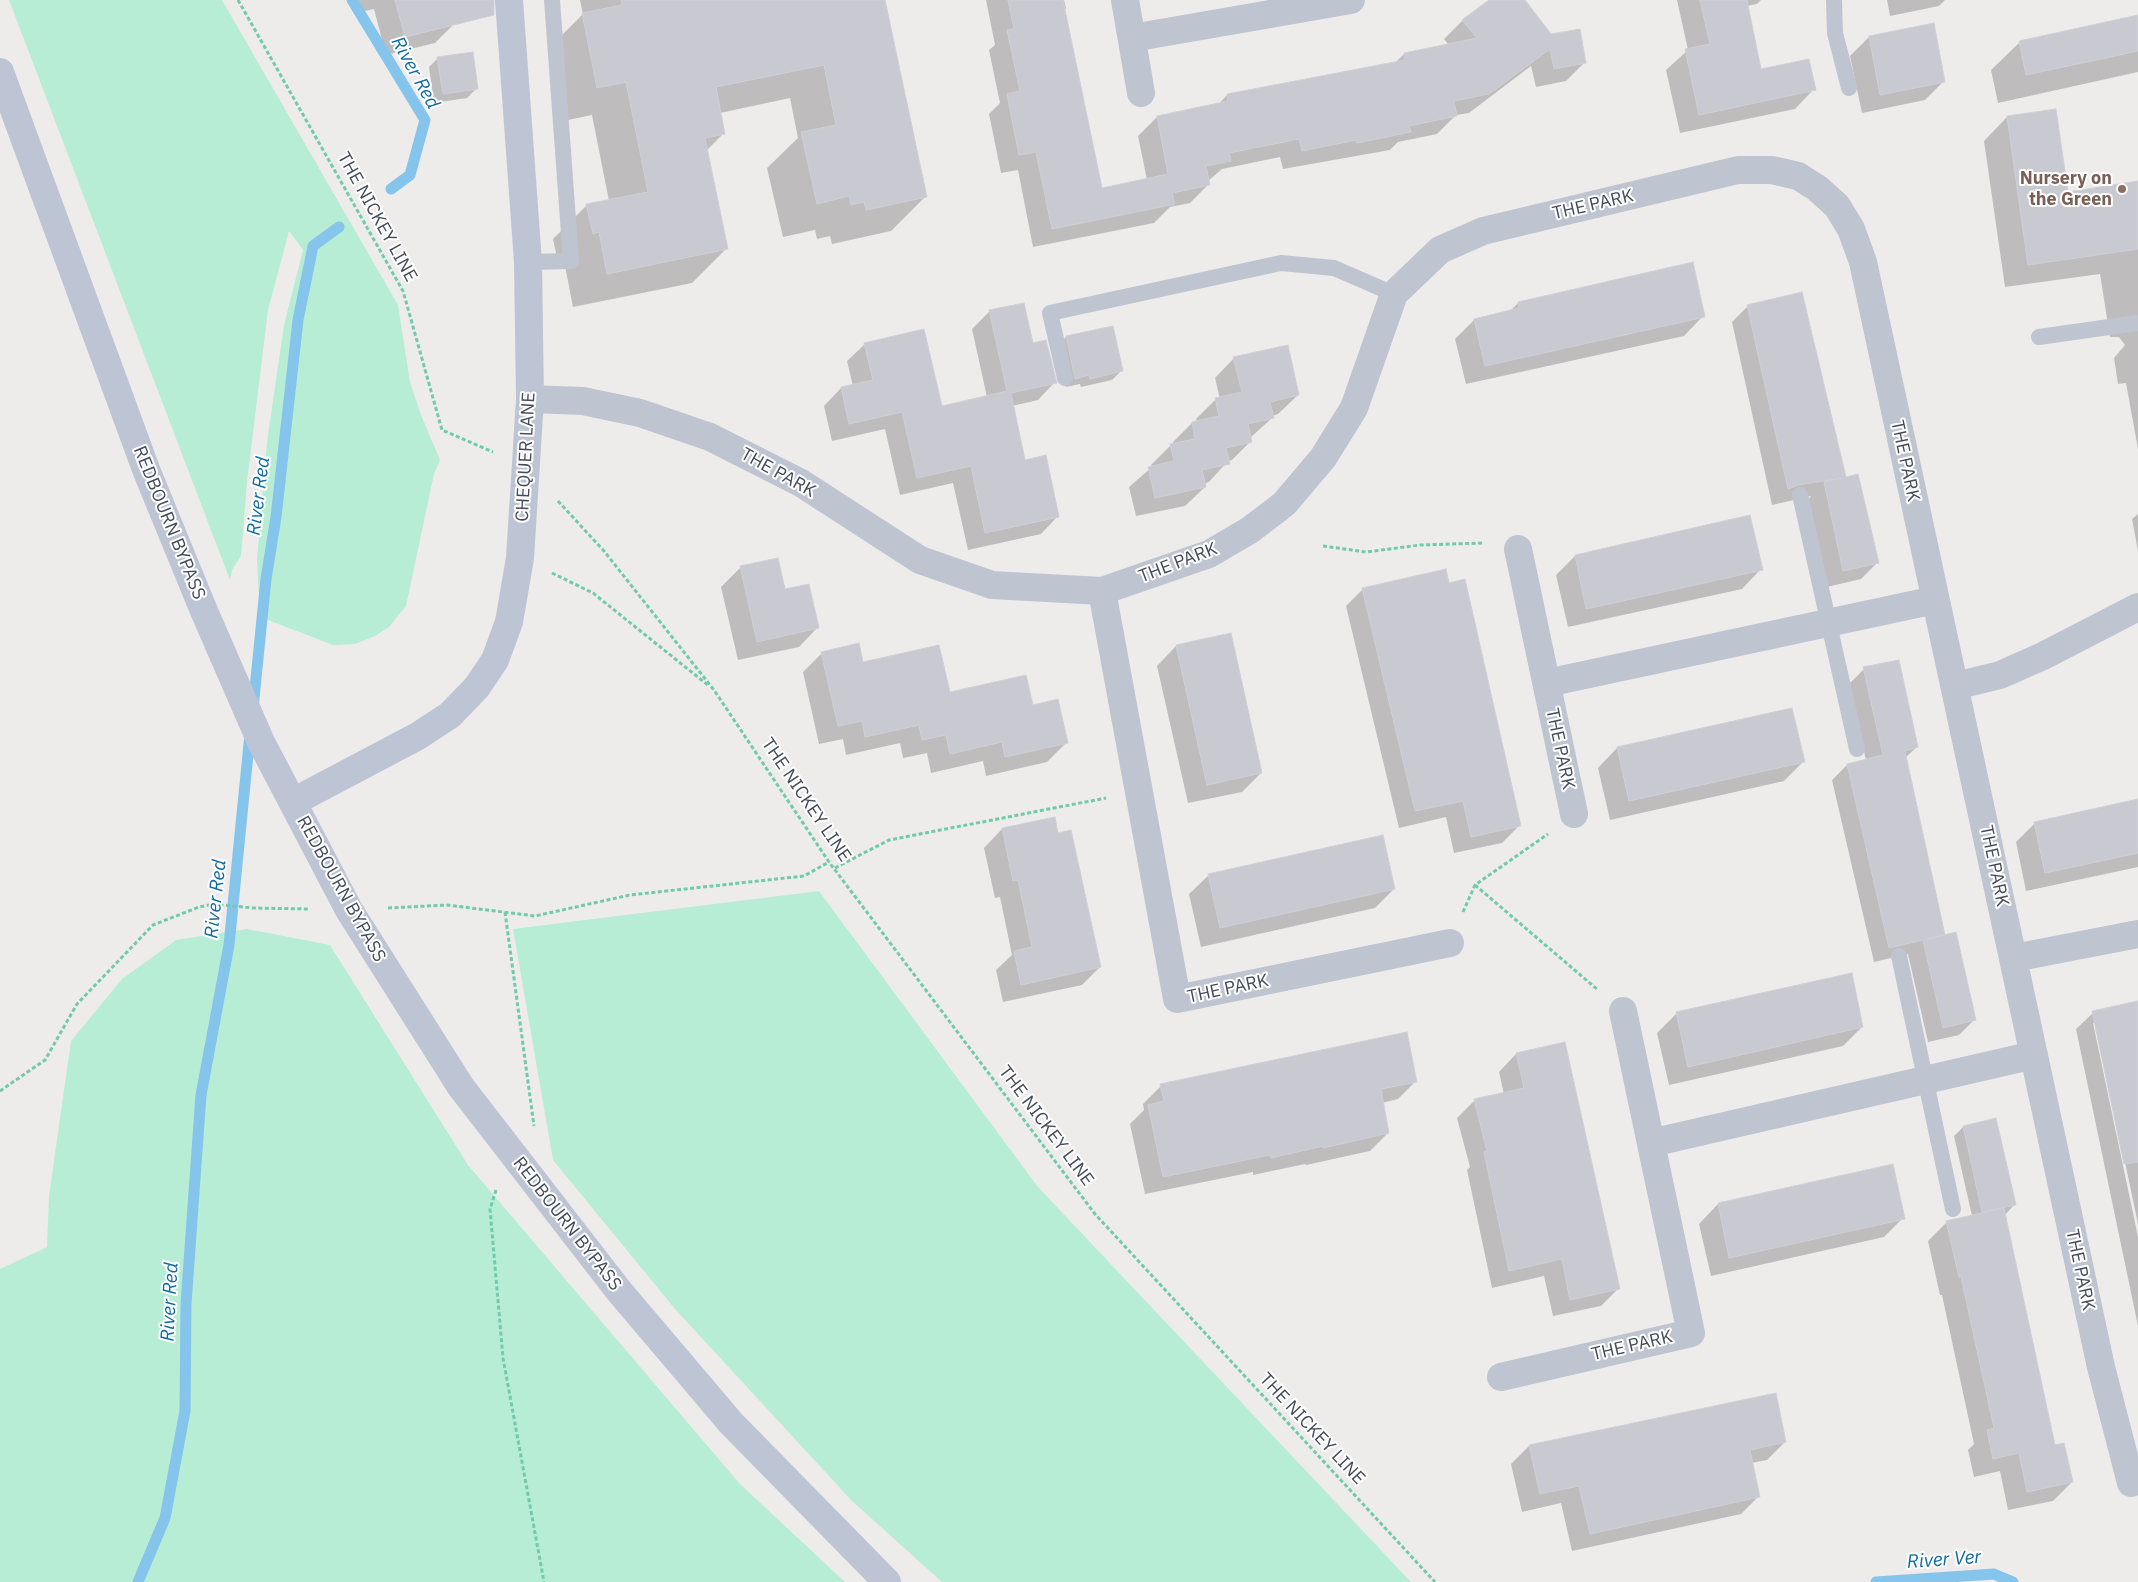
<!DOCTYPE html>
<style>
body{margin:0}
canvas{display:block;background:#eeebeb}
</style>
<canvas width="2138" height="1582"></canvas>
<script>
const ctx = document.querySelector('canvas').getContext('2d');
ctx.lineJoin = 'round';
function paint(path, color) { ctx.fillStyle = color; ctx.fill(path, 'evenodd'); }
const shape = rows => new Path2D(rows.map(r => 'M' + r).join(''));
function trace(path, color, width, dash) { ctx.strokeStyle = color; ctx.lineWidth = width; ctx.lineCap = dash ? 'butt' : 'round'; ctx.setLineDash(dash || []); ctx.stroke(path); }
function write(font, color, halo, rows, align = 'center') {
  ctx.font = font + ' "IBM Plex Sans",sans-serif'; ctx.lineWidth = 4; ctx.setLineDash([]); ctx.textBaseline = 'middle'; ctx.strokeStyle = halo; ctx.fillStyle = color; for (const [text, x, y, turn = 0] of rows) {
    ctx.save(); ctx.translate(x, y); ctx.rotate((+turn || 0) * Math.PI / 180); ctx.textAlign = isNaN(turn) ? turn : align; if (halo) ctx.strokeText(text, 0, 0); ctx.fillText(text, 0, 0); ctx.restore();
  }
}
const green = shape([
 [9,0,222,0,398,305,410,382,421,415,440,460,434,474,406,606,389,627,375,636,355,644,333,645,260,617,257,559,267,442,284,325,303,250,289,231,268,310,247,482,241,556,232,570,230,580],
 [819,891,1038,1187,1411,1582,942,1582,852,1501,675,1309,553,1160,513,929],
 [247,929,330,945,468,1165,740,1484,845,1582,0,1582,0,1269,47,1247,49,1196,71,1041,122,979,176,940]
]);
const shadow = shape([
 [357,0,447,0,454,24,435,43,386,55,374,9,360,12],
 [580,0,885,0,925,197,891,231,832,244,830,236,817,239,815,230,783,237,767,168,798,138,790,98,720,113,724,133,706,151,726,249,692,283,573,307,565,266,559,267,553,239,587,205,609,201,592,115,563,121,548,49,583,14],
 [986,0,1064,0,1066,8,1064,11,1101,189,1147,180,1138,136,1157,117,1218,105,1227,95,1395,63,1404,54,1449,45,1444,39,1463,20,1509,0,1524,0,1550,36,1585,62,1566,81,1536,87,1531,66,1469,113,1456,115,1437,134,1398,142,1390,150,1283,169,1280,157,1222,169,1208,181,1209,184,1190,203,1170,207,1154,223,1033,247,1018,170,1001,173,989,114,1000,103,989,50,995,45],
 [1677,0,1761,0,1757,4,1747,6,1760,71,1814,89,1795,109,1680,133,1666,70,1688,50],
 [1887,0,1945,0,1939,6,1890,16],
 [2138,16,2138,72,1998,103,1991,70,2020,42],
 [1869,37,1944,81,1925,100,1862,113,1850,56],
 [438,58,476,89,467,98,434,103,429,67],
 [2007,117,2067,193,2138,182,2138,449,2126,383,2118,384,2114,358,2125,345,2119,337,2110,337,2100,274,2005,287,1984,141],
 [1518,303,1703,316,1684,336,1466,384,1455,339,1474,320,1509,312],
 [1748,306,1845,478,1877,563,1861,579,1827,587,1808,500,1811,496,1772,505,1732,322],
 [990,311,1032,345,1055,382,1038,400,1012,406,1024,461,1058,516,1041,534,968,550,953,483,900,495,885,429,832,441,824,406,841,388,853,386,847,361,865,344,941,407,987,397,972,329],
 [1112,327,1121,371,1112,380,1081,387,1080,384,1066,387,1057,347,1066,337],
 [1234,358,1298,395,1278,414,1272,416,1272,418,1250,438,1251,441,1232,460,1228,461,1209,482,1204,484,1205,487,1185,506,1136,516,1129,487,1152,467,1151,465,1170,446,1174,445,1173,442,1192,423,1197,422,1196,419,1216,399,1220,399,1215,378],
 [2138,514,2138,551,2132,519],
 [1575,556,1761,569,1742,589,1568,627,1556,575],
 [740,568,784,591,818,627,799,647,738,660,721,587],
 [1448,585,1519,826,1502,843,1454,853,1446,817,1399,828,1346,606,1363,589],
 [1230,634,1261,773,1242,792,1188,803,1157,666,1176,646],
 [822,653,862,664,949,693,1032,706,1066,743,1047,762,986,776,983,761,931,773,927,753,903,758,900,743,846,755,843,739,819,744,803,672],
 [1864,669,1917,747,1905,758,1943,935,1974,1020,1959,1035,1928,1042,1908,954,1874,962,1832,780,1847,765,1866,760,1849,684],
 [1617,748,1803,762,1784,781,1610,820,1598,768],
 [2138,801,2138,867,2026,891,2016,842,2035,823],
 [1002,829,1057,835,1100,967,1082,985,1003,1002,996,970,1012,955,1000,897,995,898,984,848],
 [1209,875,1394,889,1375,908,1201,947,1189,894],
 [1851,975,1862,1027,1843,1046,1669,1085,1657,1033,1676,1014],
 [2138,1003,2138,1224,2096,1023,2093,1023,2138,1237,2138,1326,2076,1029,2093,1013],
 [1516,1054,1619,1288,1601,1306,1553,1316,1544,1276,1492,1288,1467,1170,1470,1167,1457,1118,1475,1100,1504,1094,1499,1072],
 [1416,1081,1398,1099,1382,1103,1388,1133,1370,1151,1306,1165,1305,1164,1253,1175,1253,1172,1145,1194,1130,1124,1144,1110,1143,1104,1161,1086],
 [1963,1127,2014,1205,2005,1215,2055,1446,2072,1482,2053,1501,2008,1510,2000,1471,1974,1477,1968,1450,1974,1444,1942,1295,1940,1295,1928,1241,1947,1222,1972,1216,1954,1136],
 [1892,1166,1903,1218,1884,1237,1711,1276,1699,1224,1718,1204],
 [1785,1442,1767,1460,1751,1463,1759,1496,1741,1514,1572,1551,1561,1503,1522,1512,1511,1464,1529,1446]
]);
const stream = shape([
 [352,0,425,120,410,175,391,189],
 [253,708,266,579,276,517,298,320,313,246,339,227],
 [138,1582,165,1518,185,1411,186,1304,201,1095,229,945,250,734],
 [1876,1582,1994,1574,2013,1582]
]);
const building = shape([
 [395,0,494,0,494,15,405,37,395,0],
 [621,0,885,0,927,197,866,210,864,202,851,205,849,196,817,204,801,132,836,125,824,65,716,87,725,134,705,138,728,249,607,274,599,232,593,234,586,204,648,192,626,82,597,88,582,13,622,5,621,0],
 [1008,0,1063,0,1102,188,1168,174,1157,116,1228,101,1227,94,1405,60,1404,53,1477,38,1462,20,1489,0,1525,0,1551,34,1580,29,1586,63,1554,69,1550,49,1489,94,1454,101,1457,116,1409,126,1411,132,1357,143,1356,140,1302,151,1299,139,1229,153,1231,161,1206,166,1210,185,1172,193,1175,204,1052,229,1036,152,1019,155,1007,94,1020,91,1007,30,1014,29,1008,0],
 [1700,0,1747,0,1761,69,1809,59,1816,90,1699,115,1685,49,1710,44,1700,0],
 [2138,15,2138,51,2026,75,2019,41,2138,15],
 [1934,23,1945,82,1880,95,1869,36,1934,23],
 [473,52,478,89,443,94,437,57,473,52],
 [2056,109,2068,192,2138,181,2138,249,2028,265,2007,116,2056,109],
 [1693,262,1705,317,1485,366,1474,319,1519,308,1518,302,1693,262],
 [1802,292,1846,477,1858,474,1879,563,1843,571,1824,482,1841,478,1798,485,1788,489,1747,305,1802,292],
 [1024,303,1033,343,1046,340,1057,383,1011,393,1025,460,1046,455,1059,517,985,533,971,466,917,478,902,412,849,424,841,387,873,380,864,343,924,329,942,406,1007,391,989,310,1024,303],
 [1113,326,1123,371,1090,379,1089,375,1075,379,1066,336,1113,326],
 [1288,345,1299,395,1270,402,1274,418,1248,424,1252,442,1226,448,1230,464,1202,470,1206,487,1155,498,1148,467,1174,461,1170,444,1195,439,1192,422,1219,416,1215,398,1242,392,1233,357,1288,345],
 [1750,515,1763,570,1586,609,1575,555,1750,515],
 [778,558,785,589,809,584,819,628,757,642,740,566,778,558],
 [1446,569,1449,583,1465,579,1521,826,1471,837,1463,801,1415,811,1362,588,1446,569],
 [1231,633,1262,773,1207,785,1176,645,1231,633],
 [859,643,863,662,939,645,950,692,1026,675,1033,705,1058,699,1068,743,1005,757,1002,742,950,754,946,735,922,740,919,725,865,737,862,721,838,726,821,652,859,643],
 [1899,660,1918,747,1905,751,1945,935,1927,939,1956,932,1976,1020,1943,1028,1923,940,1889,948,1847,764,1883,755,1863,667,1899,660],
 [1792,708,1805,762,1629,801,1617,747,1792,708],
 [2138,799,2138,853,2045,873,2034,822,2138,799],
 [1055,817,1058,833,1071,830,1101,967,1021,985,1014,951,1032,947,1018,880,1013,881,1002,828,1055,817],
 [1383,835,1395,889,1220,928,1208,874,1383,835],
 [1852,973,1863,1027,1688,1067,1676,1012,1852,973],
 [2138,1001,2138,1162,2124,1164,2092,1011,2138,1001],
 [1407,1032,1417,1082,1381,1089,1389,1133,1323,1148,1323,1146,1271,1158,1270,1155,1163,1177,1148,1105,1164,1101,1160,1084,1407,1032],
 [1565,1042,1620,1289,1570,1300,1562,1259,1509,1271,1484,1152,1487,1151,1474,1099,1524,1088,1516,1053,1565,1042],
 [1996,1118,2016,1205,1982,1212,1963,1126,1996,1118],
 [1893,1164,1905,1219,1729,1258,1718,1203,1893,1164],
 [2004,1208,2055,1445,2064,1443,2073,1482,2027,1492,2019,1453,1993,1459,1987,1430,1994,1428,1961,1277,1959,1277,1946,1221,2004,1208],
 [1776,1393,1786,1442,1750,1450,1760,1497,1590,1534,1579,1486,1540,1494,1529,1445,1776,1393]
]);
const path = shape([
 [238,0,403,291,442,430,493,452],
 [558,501,604,551,714,690,829,862,1095,1214,1435,1582],
 [1323,546,1366,552,1420,545,1484,543],
 [552,573,593,593,709,686],
 [835,868,889,840,1106,798],
 [1475,885,1598,990],
 [388,908,447,905,535,916,630,895,804,876,829,862],
 [505,912,534,1126],
 [1463,912,1475,885,1548,834],
 [0,1091,45,1060,77,1004,153,925,199,907,214,904,253,908,310,909],
 [496,1190,490,1209,503,1358,544,1582]
]);
const lane = shape([
 [1834,0,1835,33,1849,88],
 [528,262,571,261,552,0],
 [2039,337,2138,323],
 [1065,378,1050,313,1281,263,1334,268,1394,294],
 [1800,495,1857,749],
 [1899,956,1953,1209]
]);
const street = shape([
 [1125,0,1141,93],
 [1132,38,1351,0],
 [530,399,583,401,640,413,710,437,801,483,920,560,992,585,1102,591,1209,554,1250,530,1284,504,1323,458,1354,408,1394,294,1440,250,1483,231,1738,170,1772,170,1798,176,1817,188,1837,206,1851,229,1863,262,2101,1367,2131,1483],
 [1518,549,1574,814],
 [1102,591,1177,999,1450,943],
 [1547,683,1935,600],
 [1955,686,2000,675,2043,656,2138,607],
 [2014,958,2138,934],
 [1651,1143,2034,1055],
 [1501,1377,1691,1333,1623,1011]
]);
const secondary = shape([
 [0,72,147,472,204,611,261,742,349,910,461,1087,619,1291,731,1423,887,1582],
 [293,802,418,736,450,715,477,687,495,660,509,622,520,558,530,399,528,262,509,0]
]);
const markers = [
 [2122,189,5,"#8d6e63"]
];
const educationNames = [
 ["Nursery on",2112,179],
 ["the Green",2112,200]
];
const streetNames = [
 ["THE PARK",1593,205,-13],
 ["THE NICKEY LINE",377,217,61],
 ["CHEQUER LANE",526,457,-87],
 ["THE PARK",1905,461,78],
 ["THE PARK",778,473,29],
 ["REDBOURN BYPASS",169,523,68],
 ["THE PARK",1178,563,-21],
 ["THE PARK",1560,749,78],
 ["THE NICKEY LINE",806,800,56],
 ["THE PARK",1994,866,78],
 ["REDBOURN BYPASS",341,889,61],
 ["THE PARK",1228,989,-12],
 ["THE NICKEY LINE",1046,1126,53],
 ["REDBOURN BYPASS",567,1224,52],
 ["THE PARK",2080,1270,78],
 ["THE PARK",1632,1346,-13],
 ["THE NICKEY LINE",1312,1429,47]
];
const waterNames = [
 ["River Red",415,73,61],
 ["River Red",259,496,-83],
 ["River Red",216,899,-84],
 ["River Red",170,1302,-87],
 ["River Ver",1944,1560,-4]
];
paint(green, '#b8edd5');
paint(shadow, '#0003');
trace(stream, '#85c4eb', 11);
paint(building, '#c8c9d1');
trace(building, '#cfd0d7', 1);
trace(path, '#70cbad', 3, [4, 2.5]);
trace(lane, '#bec5d1', 16);
trace(street, '#bec5d1', 28);
trace(secondary, '#bdc5d5', 28);
for (const [x, y, r, color] of markers) { const dot = new Path2D(); dot.arc(x, y, r, 0, 2 * Math.PI); ctx.fillStyle = color; ctx.fill(dot); trace(dot, '#fff', 2); }
write('bold 18px', '#785e54', '#fff', educationNames, 'right');
write('18px', '#444b58', '#fff', streetNames);
write('italic 19px', '#0c6aa3', '#fff', waterNames);
</script>
